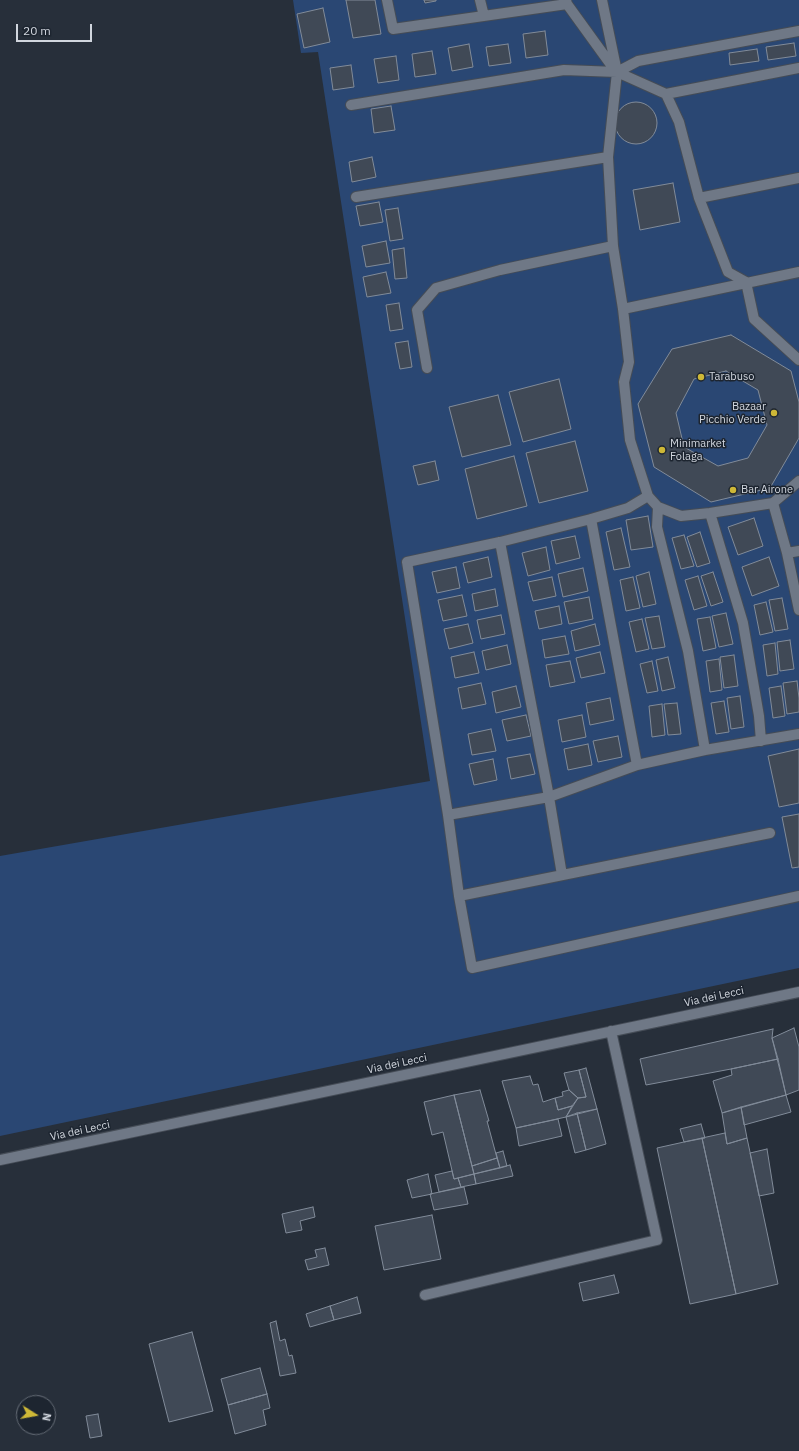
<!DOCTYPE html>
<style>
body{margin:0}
#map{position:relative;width:799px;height:1451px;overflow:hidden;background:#272f3a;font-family:"IBM Plex Sans",sans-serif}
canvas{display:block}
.north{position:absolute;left:16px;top:1395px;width:40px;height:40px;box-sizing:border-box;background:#1d2530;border:1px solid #656c76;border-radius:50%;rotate:101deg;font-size:11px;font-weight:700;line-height:16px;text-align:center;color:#d1d6de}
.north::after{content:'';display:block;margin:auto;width:14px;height:18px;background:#ceb837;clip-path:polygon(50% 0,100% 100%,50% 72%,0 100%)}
.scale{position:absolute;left:16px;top:24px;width:76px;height:18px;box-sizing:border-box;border:2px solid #d1d6de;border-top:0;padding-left:5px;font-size:12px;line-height:14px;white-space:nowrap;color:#d1d6de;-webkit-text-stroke:3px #1d2530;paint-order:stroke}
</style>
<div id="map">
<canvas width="799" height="1451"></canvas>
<div class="north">N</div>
<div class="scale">20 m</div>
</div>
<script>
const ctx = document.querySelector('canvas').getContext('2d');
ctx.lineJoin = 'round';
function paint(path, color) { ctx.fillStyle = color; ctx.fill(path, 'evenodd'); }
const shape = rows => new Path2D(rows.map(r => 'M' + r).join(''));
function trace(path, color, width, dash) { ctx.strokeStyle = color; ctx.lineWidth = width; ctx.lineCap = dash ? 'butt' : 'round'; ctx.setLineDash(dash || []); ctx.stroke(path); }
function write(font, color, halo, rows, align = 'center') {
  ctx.font = font + ' "IBM Plex Sans",sans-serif'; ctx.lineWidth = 3; ctx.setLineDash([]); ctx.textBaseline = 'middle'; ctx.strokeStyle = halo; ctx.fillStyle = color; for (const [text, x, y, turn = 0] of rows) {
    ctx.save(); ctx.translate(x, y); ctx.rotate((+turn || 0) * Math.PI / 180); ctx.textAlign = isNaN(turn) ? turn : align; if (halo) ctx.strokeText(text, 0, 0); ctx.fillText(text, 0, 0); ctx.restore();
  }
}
const green = shape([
 [293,0,799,0,799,968,0,1136,0,856,430,781,318,52,301,53]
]);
const building = shape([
 [346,0,375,0,381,34,353,38,346,0],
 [424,0,436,0,436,1,425,3,424,0],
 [323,8,330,42,304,48,297,14,323,8],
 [545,31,548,55,526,58,523,34,545,31],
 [794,43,796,56,768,60,766,47,794,43],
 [469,44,473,67,452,71,448,48,469,44],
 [508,44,511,63,489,66,486,47,508,44],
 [757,49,759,61,730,65,729,53,757,49],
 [432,51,436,74,415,77,412,54,432,51],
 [396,56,399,80,378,83,374,59,396,56],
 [351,65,354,87,333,90,330,68,351,65],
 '615 123a21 21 0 1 1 42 0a21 21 0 1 1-42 0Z',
 [391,106,395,130,374,133,371,109,391,106],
 [372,157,376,177,352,182,349,162,372,157],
 [673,183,680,222,640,230,633,190,673,183],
 [379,202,383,222,360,226,356,206,379,202],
 [398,208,403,239,390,241,385,210,398,208],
 [386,241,390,263,366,267,362,246,386,241],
 [404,248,407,278,395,279,392,250,404,248],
 [386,272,391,293,367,297,363,277,386,272],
 [399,303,403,329,390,331,386,305,399,303],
 [731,335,791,371,799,402,799,438,770,488,711,502,654,467,638,404,672,349,731,335],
 [726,371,758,390,767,425,748,458,718,466,684,447,676,413,694,379,726,371],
 [408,341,412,367,400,369,395,343,408,341],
 [559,379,571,429,523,442,509,392,559,379],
 [498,395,511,445,462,457,449,407,498,395],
 [575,441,588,491,539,503,526,453,575,441],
 [514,456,527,506,477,519,465,469,514,456],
 [435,461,439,480,418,485,413,466,435,461],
 [648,516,653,547,631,550,626,520,648,516],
 [754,518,763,546,738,555,728,527,754,518],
 [621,528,630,567,614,570,606,532,621,528],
 [700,532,710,563,697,567,687,537,700,532],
 [684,535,694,566,681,569,672,538,684,535],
 [575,536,580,558,556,564,551,541,575,536],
 [546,547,550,570,528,576,522,553,546,547],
 [488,557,492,577,468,583,463,563,488,557],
 [769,557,779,586,752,596,742,567,769,557],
 [456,567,460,588,437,593,432,572,456,567],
 [583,568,588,591,563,597,558,574,583,568],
 [649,572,656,604,643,607,636,576,649,572],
 [713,572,723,602,711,606,701,576,713,572],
 [698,576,707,606,694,610,685,580,698,576],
 [552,577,556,596,533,601,528,582,552,577],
 [633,577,640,608,626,611,620,580,633,577],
 [495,589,498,606,475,611,472,594,495,589],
 [462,595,467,616,443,621,438,600,462,595],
 [589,597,593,619,569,624,564,602,589,597],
 [782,598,788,629,775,631,769,600,782,598],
 [766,602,773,632,760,635,754,605,766,602],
 [559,606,562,624,539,629,535,611,559,606],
 [726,613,733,644,719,647,712,616,726,613],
 [501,615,505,634,481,639,477,620,501,615],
 [659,616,665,647,652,649,645,618,659,616],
 [710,617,716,648,703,651,697,619,710,617],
 [642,619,649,649,636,652,629,622,642,619],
 [468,624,473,643,449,649,444,629,468,624],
 [595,624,600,645,575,651,571,631,595,624],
 [565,636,569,654,545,658,542,640,565,636],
 [790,640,794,669,780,671,777,642,790,640],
 [775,643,778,674,767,676,763,645,775,643],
 [507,645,511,664,486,670,482,651,507,645],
 [474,652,479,673,455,678,451,657,474,652],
 [600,652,605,673,581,678,576,658,600,652],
 [734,655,738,686,724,688,720,657,734,655],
 [668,657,675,688,662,691,656,660,668,657],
 [719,659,722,690,710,692,706,661,719,659],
 [570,661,575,682,550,687,546,665,570,661],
 [652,661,658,691,647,693,640,664,652,661],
 [797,681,799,698,799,712,787,714,783,683,797,681],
 [481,683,486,704,462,709,458,688,481,683],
 [516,686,521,707,496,713,492,692,516,686],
 [781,686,785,716,773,718,769,688,781,686],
 [740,696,744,727,731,729,727,698,740,696],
 [610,698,614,720,590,725,586,703,610,698],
 [724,701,729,732,716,734,711,703,724,701],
 [677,703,681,734,668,735,664,704,677,703],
 [662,704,665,735,652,737,649,706,662,704],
 [526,715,531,736,507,741,502,720,526,715],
 [582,715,586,737,562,742,558,720,582,715],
 [491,729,496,751,472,755,468,734,491,729],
 [618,736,622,757,598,762,593,741,618,736],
 [588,744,592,765,568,770,564,749,588,744],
 [799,749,799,803,779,807,768,756,799,749],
 [530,754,535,774,511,779,507,758,530,754],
 [493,759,497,780,474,785,469,764,493,759],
 [799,814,799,867,792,868,782,817,799,814],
 [794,1028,799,1047,799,1090,786,1095,772,1038,794,1028],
 [773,1029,772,1038,778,1059,731,1069,646,1085,640,1059,773,1029],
 [778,1059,786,1095,722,1113,713,1081,732,1075,731,1069,778,1059],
 [586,1068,597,1109,566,1117,578,1098,586,1097,579,1070,586,1068],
 [579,1070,586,1097,578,1098,569,1090,564,1073,579,1070],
 [530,1076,533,1085,538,1084,543,1102,555,1098,558,1110,572,1106,566,1117,516,1128,502,1081,530,1076],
 [480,1090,489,1121,487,1121,497,1158,472,1166,454,1095,480,1090],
 [569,1090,578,1098,572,1106,558,1110,555,1098,563,1096,562,1092,569,1090],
 [454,1095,474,1174,454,1179,443,1132,432,1135,424,1102,454,1095],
 [786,1095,791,1112,744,1125,741,1107,786,1095],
 [741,1107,747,1138,727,1144,722,1113,741,1107],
 [597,1109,606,1144,586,1150,577,1113,597,1109],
 [577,1113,586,1150,575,1153,566,1117,577,1113],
 [558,1119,562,1136,519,1146,516,1128,558,1119],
 [701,1124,705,1138,684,1142,680,1129,701,1124],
 [725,1133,727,1144,747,1138,778,1284,736,1294,702,1138,725,1133],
 [702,1138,736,1294,690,1304,657,1148,702,1138],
 [767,1149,774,1193,759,1196,750,1153,767,1149],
 [503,1151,507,1166,500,1168,496,1153,503,1151],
 [497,1158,500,1168,474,1174,472,1166,497,1158],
 [510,1165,513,1176,476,1184,474,1174,510,1165],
 [452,1171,454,1179,458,1178,461,1187,439,1192,435,1175,452,1171],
 [428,1174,432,1194,412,1198,407,1180,428,1174],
 [474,1174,476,1184,461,1187,458,1178,474,1174],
 [464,1187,468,1204,434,1210,430,1194,464,1187],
 [313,1207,315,1217,300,1221,302,1230,286,1233,282,1214,313,1207],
 [432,1215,441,1259,384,1270,375,1226,432,1215],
 [325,1248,329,1265,308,1270,305,1260,317,1257,315,1250,325,1248],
 [614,1275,619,1293,583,1301,579,1283,614,1275],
 [357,1297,361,1313,334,1320,330,1306,357,1297],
 [330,1306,334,1320,310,1327,306,1314,330,1306],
 [276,1321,280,1341,285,1339,289,1356,292,1355,296,1373,280,1376,270,1323,276,1321],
 [192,1332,213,1411,169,1422,149,1344,192,1332],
 [260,1368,267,1394,228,1405,221,1379,260,1368],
 [267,1394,270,1408,263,1410,266,1425,235,1434,228,1405,267,1394],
 [98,1414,102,1436,90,1438,86,1416,98,1414]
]);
const minor = shape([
 [387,0,393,29,567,4],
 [480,0,484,16],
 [566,0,567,4,614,69],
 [602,0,617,72,608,157,613,246,623,309,629,362,624,382,630,440,648,496,658,507,681,516,710,513,773,503,799,481],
 [617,72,638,61,799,31],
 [666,94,799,68],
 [351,105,564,70,617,72,666,94,679,122,699,198,728,272,746,282,754,319,799,360],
 [356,197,608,157],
 [699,198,799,178],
 [623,309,799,272],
 [427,368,417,310,436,288,500,270,613,246],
 [648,496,628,508,591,519,500,542,407,562,448,815,459,896,472,968,799,896],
 [773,503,787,553,799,610],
 [658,507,657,527,688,651,705,750],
 [710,513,743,623,759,716,761,741],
 [591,519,637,765],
 [500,542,549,797,562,875],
 [787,553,799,551],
 [448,815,549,797,637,765,705,750,799,734],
 [459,896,770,833],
 [0,1160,799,992],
 [425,1295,657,1240,611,1031]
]);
const markers = [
 [701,377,4,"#ceb837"],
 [774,413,4,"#ceb837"],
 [662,450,4,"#ceb837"],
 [733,490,4,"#ceb837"]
];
const poiNames = [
 ["Tarabuso",709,377],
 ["Bazaar",766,407,"right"],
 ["Picchio Verde",766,420,"right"],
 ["Minimarket",670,444],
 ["Folaga",670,457],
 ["Bar Airone",741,490]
];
const streetNames = [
 ["Via dei Lecci",714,997,-12],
 ["Via dei Lecci",397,1064,-12],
 ["Via dei Lecci",80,1131,-12]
];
paint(green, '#2a4773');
paint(building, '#404956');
trace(building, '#818b99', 1);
trace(minor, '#454c56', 12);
trace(minor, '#6f7886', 10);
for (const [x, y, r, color] of markers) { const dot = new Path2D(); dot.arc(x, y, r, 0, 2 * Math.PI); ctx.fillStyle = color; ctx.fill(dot); trace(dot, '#1d2530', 1.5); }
write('11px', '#d1d6de', '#1d2530', poiNames, 'left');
write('11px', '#d1d6de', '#1d2530', streetNames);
</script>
